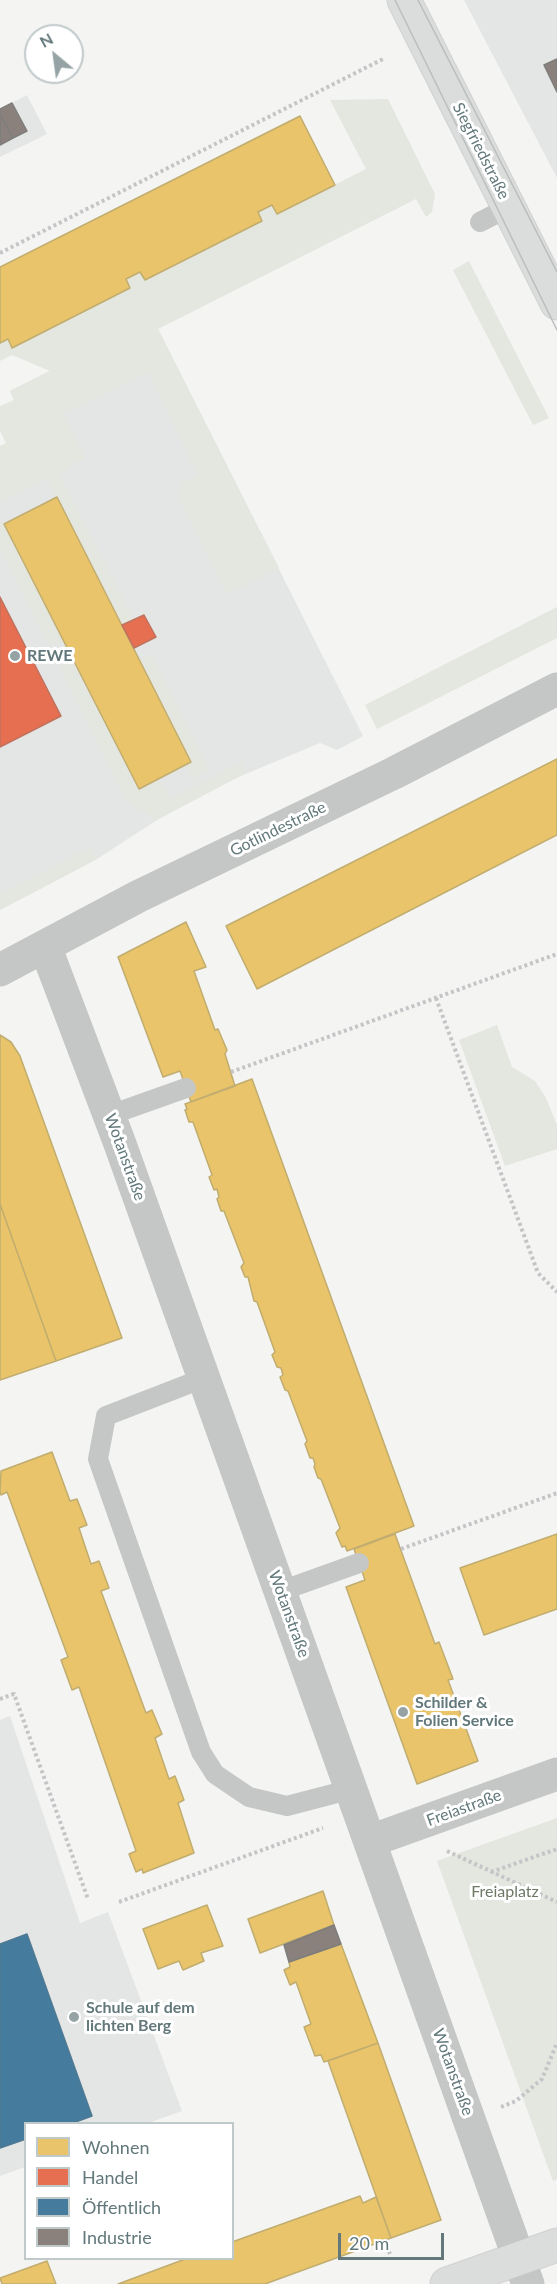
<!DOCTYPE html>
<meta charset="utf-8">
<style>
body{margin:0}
#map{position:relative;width:557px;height:2284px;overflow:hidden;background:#f4f4f3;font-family:Lato,sans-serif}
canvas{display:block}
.legend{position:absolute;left:24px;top:2122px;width:210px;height:138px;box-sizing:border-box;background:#fff;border:2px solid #c0c9ca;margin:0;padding:8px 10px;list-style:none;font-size:18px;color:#62787b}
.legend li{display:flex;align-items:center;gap:12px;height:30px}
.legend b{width:30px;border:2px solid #c0c9ca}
.north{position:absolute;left:24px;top:24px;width:60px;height:60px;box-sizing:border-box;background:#fff;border:2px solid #c0c9ca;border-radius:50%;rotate:331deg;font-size:16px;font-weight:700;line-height:24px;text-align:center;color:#62787b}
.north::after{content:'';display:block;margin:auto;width:21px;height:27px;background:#95a3a5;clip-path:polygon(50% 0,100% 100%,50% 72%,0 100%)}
.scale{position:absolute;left:338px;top:2233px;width:106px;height:27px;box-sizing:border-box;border:3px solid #62787b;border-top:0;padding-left:8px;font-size:18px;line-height:21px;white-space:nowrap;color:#62787b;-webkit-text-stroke:4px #fff;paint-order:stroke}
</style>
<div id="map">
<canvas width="557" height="2284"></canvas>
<ul class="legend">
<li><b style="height:16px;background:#e9c46a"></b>Wohnen</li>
<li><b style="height:16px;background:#e76f51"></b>Handel</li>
<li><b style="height:16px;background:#457b9d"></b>Öffentlich</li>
<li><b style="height:16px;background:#8a817c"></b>Industrie</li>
</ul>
<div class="north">N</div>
<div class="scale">20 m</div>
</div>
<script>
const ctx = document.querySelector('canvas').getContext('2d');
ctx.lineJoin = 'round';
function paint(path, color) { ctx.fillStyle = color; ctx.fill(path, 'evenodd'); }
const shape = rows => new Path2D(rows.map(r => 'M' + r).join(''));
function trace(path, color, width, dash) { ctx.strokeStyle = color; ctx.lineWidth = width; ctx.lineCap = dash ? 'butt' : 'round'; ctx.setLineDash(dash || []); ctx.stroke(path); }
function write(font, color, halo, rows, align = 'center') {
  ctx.font = font + ' Lato,sans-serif'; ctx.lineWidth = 6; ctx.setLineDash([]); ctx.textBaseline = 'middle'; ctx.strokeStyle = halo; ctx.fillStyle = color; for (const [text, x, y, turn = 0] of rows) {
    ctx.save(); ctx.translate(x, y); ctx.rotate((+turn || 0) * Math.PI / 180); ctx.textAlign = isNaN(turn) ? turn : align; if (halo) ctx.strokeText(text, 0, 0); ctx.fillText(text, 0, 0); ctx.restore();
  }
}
const built = shape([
 [464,0,557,0,557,178],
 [27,95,47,134,0,157,0,109],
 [153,319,363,736,337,750,320,743,224,783,157,820,97,859,0,910,0,496,51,471,10,391],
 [10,1716,80,1923,108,1912,182,2111,148,2123,26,2124,25,2167,0,2176,0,1720]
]);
const green = shape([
 [388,99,435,194,432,212,426,217,416,199,158,329,279,568,226,594,179,498,178,491,183,482,198,475,148,373,63,414,85,458,59,473,134,620,122,625,47,478,0,502,0,446,6,443,0,431,0,406,14,400,10,391,50,371,12,355,0,361,0,343,8,339,13,347,130,288,126,279,140,272,145,280,262,221,258,212,272,205,277,214,366,169,330,100],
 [469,261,549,418,533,425,453,270],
 [0,518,64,641,49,647,0,549],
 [557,607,557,638,377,729,365,705],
 [151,654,210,770,193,779,186,765,191,762,139,659],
 [72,658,139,789,159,779,170,798,241,762,246,773,157,820,127,801,59,665],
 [91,847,97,859,0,910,0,894],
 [497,1025,512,1067,535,1081,546,1098,557,1125,557,1149,505,1166,459,1040],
 [557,1818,557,2179,553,2181,437,1861]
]);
const homes = shape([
 [300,116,335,185,277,214,272,205,258,212,262,221,145,280,140,272,126,279,130,288,12,348,8,339,0,343,0,267,300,116],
 [57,497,191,762,139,789,4,524,57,497],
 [557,759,557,835,257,989,226,926,557,759],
 [186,922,206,967,194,971,215,1030,218,1029,227,1050,225,1054,235,1086,191,1102,180,1071,163,1077,118,957,186,922],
 [0,1035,11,1042,20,1056,122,1338,56,1361,0,1204,0,1035],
 [252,1079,414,1526,347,1551,345,1546,342,1547,336,1533,340,1528,321,1479,318,1478,314,1467,315,1464,313,1458,310,1458,305,1444,307,1441,288,1391,285,1390,280,1377,283,1375,281,1368,277,1367,272,1355,275,1352,257,1302,254,1301,248,1277,245,1277,241,1267,244,1263,224,1211,221,1211,217,1199,219,1197,217,1189,214,1190,209,1177,212,1175,193,1122,189,1122,185,1110,187,1109,185,1104,252,1079],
 [0,1204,56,1361,0,1380,0,1204],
 [52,1452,70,1501,77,1499,87,1525,79,1528,91,1564,99,1561,109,1588,101,1591,146,1713,152,1710,162,1734,155,1738,169,1779,175,1776,184,1800,178,1803,194,1853,143,1873,142,1869,136,1872,129,1854,136,1851,79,1687,72,1690,61,1660,68,1657,7,1492,1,1495,0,1491,1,1471,52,1452],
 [395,1534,435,1644,439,1642,453,1679,448,1680,478,1761,417,1784,346,1587,365,1580,354,1549,395,1534],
 [557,1534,557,1609,484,1635,460,1568,557,1534],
 [323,1891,334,1925,260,1953,248,1919,323,1891],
 [207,1905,223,1946,201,1953,204,1961,183,1970,179,1961,158,1969,143,1929,207,1905],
 [341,1944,378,2043,324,2062,321,2055,315,2056,304,2027,311,2024,296,1982,290,1985,284,1970,290,1967,289,1962,341,1944],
 [378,2043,441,2220,391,2238,328,2061,378,2043],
 [360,2196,363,2203,376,2197,391,2238,265,2284,118,2284,188,2258,232,2258,232,2242,360,2196],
 [47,2261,56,2284,2,2284,0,2278,47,2261]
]);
const shops = shape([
 [0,597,61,716,0,747,0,597],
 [144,615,156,637,134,648,122,625,144,615]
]);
const public = shape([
 [27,1934,92,2116,70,2124,26,2124,26,2139,0,2148,0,1944,27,1934]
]);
const industry = shape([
 [557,59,557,92,544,65,557,59],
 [12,103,27,131,13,138,0,114,0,109,12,103],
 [0,114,13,138,0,145,0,114],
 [334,1925,341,1944,289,1962,284,1945,334,1925]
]);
const path = shape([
 [0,253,385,58],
 [436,998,538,1273,557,1292],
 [231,1072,557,954],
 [401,1549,557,1493],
 [0,1699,14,1694,88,1899],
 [447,1851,557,1902],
 [491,1872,557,1849],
 [119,1902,323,1828],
 [501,2107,516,2101,542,2079,557,2043],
 [385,2240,390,2254]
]);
const lane = shape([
 [480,222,509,207],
 [110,1115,186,1088],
 [204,1378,106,1416,98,1459,201,1752,215,1774,249,1797,287,1806,352,1789],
 [281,1591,359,1563]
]);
const street = shape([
 [45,946,120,1144,528,2284],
 [0,970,139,896,394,773,557,689],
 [370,1841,557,1774]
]);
const secondary = shape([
 [404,0,557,303],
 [447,2284,557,2245]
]);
const tram = shape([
 [395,0,557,330],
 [418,0,557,272]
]);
const markers = [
 [15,656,6,"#95a3a5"],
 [403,1712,6,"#95a3a5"],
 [74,2017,6,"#95a3a5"]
];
const streetNames = [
 ["Siegfriedstraße",481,151,63],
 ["Gotlindestraße",278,829,-26],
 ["Wotanstraße",125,1157,70],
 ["Wotanstraße",289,1614,70],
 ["Freiastraße",464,1808,-20],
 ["Wotanstraße",453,2072,70]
];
const poiNames = [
 ["REWE",27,656],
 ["Schilder &",415,1703],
 ["Folien Service",415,1721],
 ["Schule auf dem",86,2008],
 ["lichten Berg",86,2026]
];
const parkNames = [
 ["Freiaplatz",505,1892]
];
paint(built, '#e4e5e5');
paint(green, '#e4e6e0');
paint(homes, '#e9c46a');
trace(homes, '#c0ad6f', 1.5);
paint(shops, '#e76f51');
trace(shops, '#bf725e', 1.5);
paint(public, '#457b9d');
trace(public, '#4e7a93', 1.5);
paint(industry, '#8a817c');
trace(industry, '#7e7e7c', 1.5);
trace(secondary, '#d0d1d1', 35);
trace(path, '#c4c5c6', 4, [3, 3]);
trace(lane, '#c5c7c7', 20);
trace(street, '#c5c7c7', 33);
trace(secondary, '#dbdddd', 33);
trace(tram, '#bbbebe', 1.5);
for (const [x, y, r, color] of markers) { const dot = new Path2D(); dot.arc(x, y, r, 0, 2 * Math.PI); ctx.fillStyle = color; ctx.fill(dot); trace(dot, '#fff', 2); }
write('16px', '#62787b', '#fff', streetNames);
write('bold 16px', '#62787b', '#fff', poiNames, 'left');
write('16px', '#6e7965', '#fff', parkNames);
</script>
